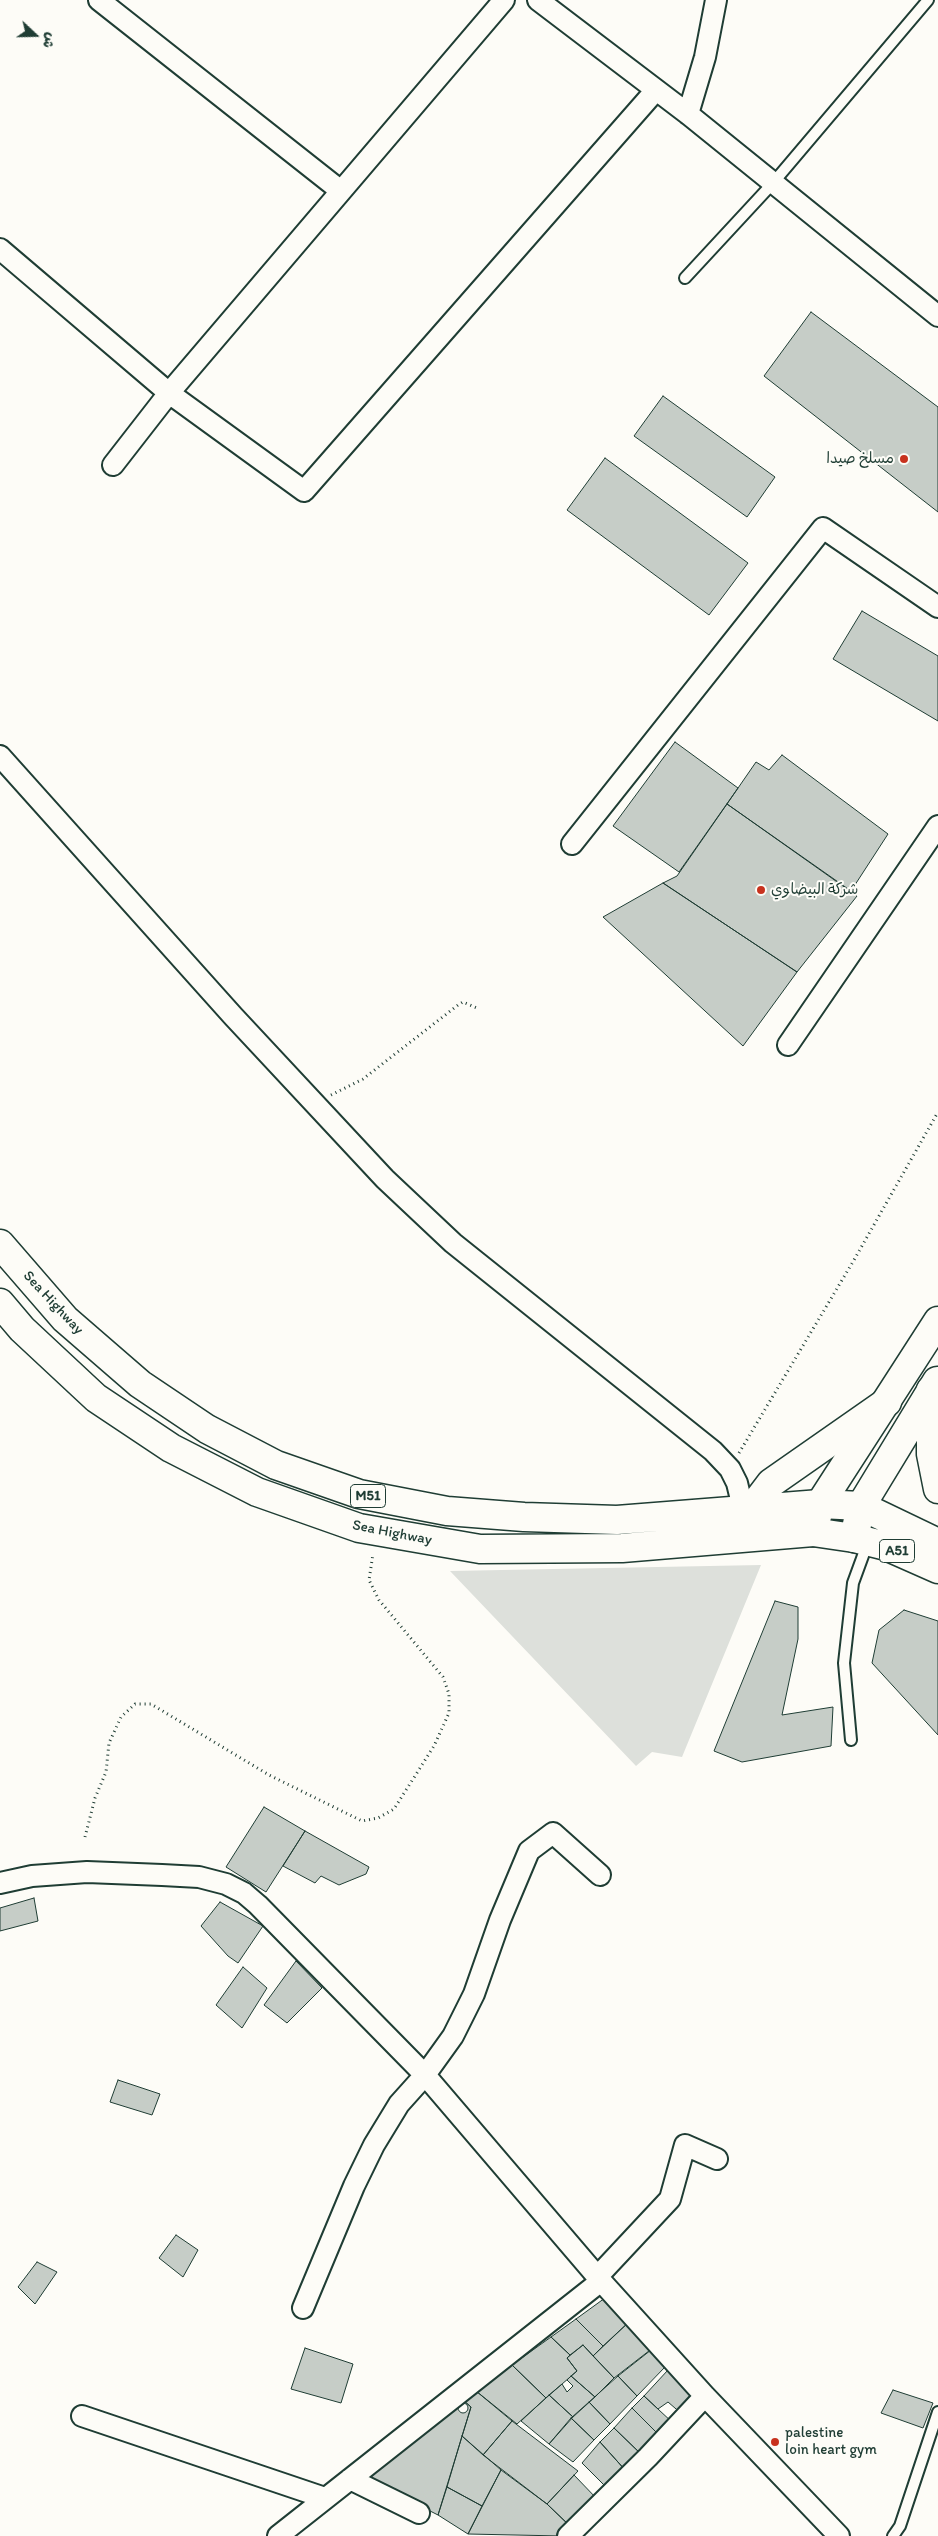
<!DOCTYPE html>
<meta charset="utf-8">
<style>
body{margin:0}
#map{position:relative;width:938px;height:2536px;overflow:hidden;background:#fdfcf7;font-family:Itim,"Playpen Sans Arabic",sans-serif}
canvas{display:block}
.north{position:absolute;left:10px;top:10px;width:50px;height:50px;-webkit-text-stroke:4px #fdfcf7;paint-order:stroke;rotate:111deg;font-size:14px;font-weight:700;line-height:20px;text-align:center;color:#1f3d34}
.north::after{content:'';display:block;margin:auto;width:18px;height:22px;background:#1f3d34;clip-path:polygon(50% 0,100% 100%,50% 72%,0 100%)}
</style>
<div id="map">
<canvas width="938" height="2536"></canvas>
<div class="north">ش</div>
</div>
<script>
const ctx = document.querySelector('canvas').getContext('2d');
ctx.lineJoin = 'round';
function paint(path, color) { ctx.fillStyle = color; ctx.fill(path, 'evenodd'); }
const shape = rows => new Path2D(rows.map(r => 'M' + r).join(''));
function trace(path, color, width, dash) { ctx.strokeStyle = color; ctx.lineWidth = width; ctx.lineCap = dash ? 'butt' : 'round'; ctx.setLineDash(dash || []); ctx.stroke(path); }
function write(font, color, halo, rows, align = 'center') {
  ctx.font = font + ' Itim,"Playpen Sans Arabic",sans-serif'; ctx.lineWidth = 4; ctx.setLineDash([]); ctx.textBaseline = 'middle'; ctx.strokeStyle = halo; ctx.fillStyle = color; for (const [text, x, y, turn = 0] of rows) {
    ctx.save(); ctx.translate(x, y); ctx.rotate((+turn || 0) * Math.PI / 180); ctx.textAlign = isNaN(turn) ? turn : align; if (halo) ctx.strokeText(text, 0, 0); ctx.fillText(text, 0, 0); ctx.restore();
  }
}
const green = shape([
 [761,1565,682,1757,652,1752,636,1766,450,1571]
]);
const building = shape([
 [811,312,938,407,938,512,764,376,811,312],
 [663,396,775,477,747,517,634,436,663,396],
 [605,458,748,563,709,615,567,510,605,458],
 [862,611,938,656,938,721,833,659,862,611],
 [675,742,738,788,679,872,613,826,675,742],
 [782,755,888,834,851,891,727,804,756,762,769,770,782,755],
 [727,804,857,896,797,972,663,883,677,876,727,804],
 [663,883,797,972,743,1046,603,917,663,883],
 [775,1601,798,1607,798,1639,782,1715,833,1707,831,1746,742,1762,714,1751,775,1601],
 [904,1610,938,1621,938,1735,872,1663,879,1630,904,1610],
 [264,1807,305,1831,266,1892,226,1867,264,1807],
 [305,1831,369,1867,366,1874,339,1885,321,1876,315,1883,283,1866,305,1831],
 [34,1898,38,1921,0,1931,0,1908,34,1898],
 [220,1902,263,1926,238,1963,228,1956,201,1926,220,1902],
 [296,1961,322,1988,287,2023,264,2005,296,1961],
 [243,1967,267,1988,242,2028,216,2005,243,1967],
 [118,2080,160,2094,152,2115,110,2102,118,2080],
 [176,2235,198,2250,183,2277,159,2258,176,2235],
 [37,2262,57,2272,35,2304,18,2287,37,2262],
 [605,2298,630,2321,603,2346,576,2319,605,2298],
 [576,2319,603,2346,593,2356,583,2345,570,2355,551,2337,576,2319],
 [630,2321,654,2347,614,2378,593,2356,630,2321],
 [551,2337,570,2355,567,2358,577,2371,546,2398,512,2365,551,2337],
 [583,2345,614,2378,595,2397,571,2376,577,2371,567,2358,583,2345],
 [305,2348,353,2364,341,2403,291,2389,305,2348],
 [651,2350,665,2367,637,2396,618,2376,651,2350],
 [512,2365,546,2398,517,2424,476,2391,512,2365],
 [668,2370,696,2399,683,2415,668,2402,658,2409,644,2396,668,2370],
 [571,2376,595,2397,573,2417,549,2395,562,2384,567,2392,573,2386,567,2380,571,2376],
 [618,2376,637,2396,610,2424,589,2402,618,2376],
 [893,2390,933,2403,923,2428,881,2413,893,2390],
 [476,2391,512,2421,483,2455,462,2436,471,2407,463,2400,476,2391],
 [549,2395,573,2417,549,2444,521,2421,549,2395],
 [644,2396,673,2423,661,2437,632,2408,644,2396],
 [463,2400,471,2407,438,2515,365,2478,463,2400],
 [589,2402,610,2424,594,2440,571,2418,589,2402],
 '458 2408a5 5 0 1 1 10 0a5 5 0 1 1-10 0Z',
 [632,2408,661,2437,642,2455,614,2428,632,2408],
 [571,2418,594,2440,573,2462,549,2444,571,2418],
 [512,2421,578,2471,547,2504,483,2455,512,2421],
 [614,2428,642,2455,626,2471,600,2442,614,2428],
 [462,2436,501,2470,482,2506,447,2487,462,2436],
 [600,2442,626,2471,608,2489,582,2463,600,2442],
 [501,2470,547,2504,572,2528,562,2536,468,2534,501,2470],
 [574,2475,598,2500,572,2528,547,2504,574,2475],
 [447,2487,482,2506,468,2534,438,2515,447,2487]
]);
const path = shape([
 [331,1095,363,1079,458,1005,463,1002,477,1008],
 [739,1453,854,1260,938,1112],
 [85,1837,95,1798,106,1772,109,1743,121,1717,135,1704,151,1704,269,1775,362,1821,378,1818,394,1809,434,1746,449,1713,449,1694,443,1677,379,1600,369,1580,373,1554]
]);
const service = shape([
 [685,278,773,183,928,0],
 [851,1740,844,1663,853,1583,868,1542],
 [893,2536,900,2526,938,2412]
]);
const minor = shape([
 [99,0,341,191],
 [538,0,688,114,938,316],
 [688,114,705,57,716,0],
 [0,249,169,393,304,491,656,90],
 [113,465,169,393,504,0],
 [0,756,233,1016,385,1179,453,1243,713,1451,730,1469,737,1483,743,1508],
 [572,844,823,528,938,607],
 [788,1045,938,826],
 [0,1883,32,1876,87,1872,162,1875,199,1877,226,1884,244,1893,258,1905,425,2075,601,2281,705,2396,839,2536],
 [598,2276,670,2199,685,2145,717,2159],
 [303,2308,354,2186,374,2145,399,2104,425,2075,453,2036,474,1994,500,1920,529,1851,553,1833,600,1875],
 [82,2416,325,2498],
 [350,2479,419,2513],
 [278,2536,601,2281],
 [568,2536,648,2457,705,2396]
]);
const primary = shape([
 [813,1532,820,1504,938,1321],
 [854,1538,861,1506,937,1381]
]);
const trunk = shape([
 [931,1390,931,1454,938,1489],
 [820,1504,861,1506,938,1543],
 [813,1532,854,1538,886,1546,938,1569]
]);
const motorway = shape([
 [0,1244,65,1319,140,1384,207,1429,276,1465,359,1494,447,1511,524,1517,617,1520,820,1504],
 [0,1303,22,1329,96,1398,171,1448,257,1492,359,1528,480,1549,622,1548,813,1532],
 [752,1508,771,1483,887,1402]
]);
const markers = [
 [904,459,5,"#c8321e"],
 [761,890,5,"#c8321e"],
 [775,2442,5,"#c8321e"]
];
const shields = [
 [368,1496,35],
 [897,1551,35]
];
const shieldNames = [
 ["M51",368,1496],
 ["A51",897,1551]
];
const poiNames = [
 ["مسلخ صيدا",894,459,"right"],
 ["شركة البيضاوي",771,890],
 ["palestine",785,2433],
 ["loin heart gym",785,2450]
];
const streetNames = [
 ["Sea Highway",53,1303,47],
 ["Sea Highway",392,1533,11]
];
paint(green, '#dde0db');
paint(building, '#c6cdc7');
trace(building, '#1f3d34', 1);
trace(service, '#1f3d34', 14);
trace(minor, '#1f3d34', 24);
trace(primary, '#1f3d34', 31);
trace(trunk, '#1f3d34', 31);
trace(motorway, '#1f3d34', 31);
trace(path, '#1f3d34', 3, [1, 4]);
trace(service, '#fdfcf7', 10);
trace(minor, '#fdfcf7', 20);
trace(primary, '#fdfcf7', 28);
trace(trunk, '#fdfcf7', 28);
trace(motorway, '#fdfcf7', 28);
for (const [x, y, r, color] of markers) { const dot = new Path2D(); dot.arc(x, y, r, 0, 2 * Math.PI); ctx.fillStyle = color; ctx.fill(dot); trace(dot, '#fdfcf7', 2); }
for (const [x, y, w] of shields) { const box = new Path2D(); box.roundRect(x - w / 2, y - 11.5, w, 23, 4); ctx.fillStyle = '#fdfcf7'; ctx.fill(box); trace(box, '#1f3d34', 1); }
write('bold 14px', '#1f3d34', null, shieldNames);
write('15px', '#1f3d34', '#fdfcf7', poiNames, 'left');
write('15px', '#1f3d34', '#fdfcf7', streetNames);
</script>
